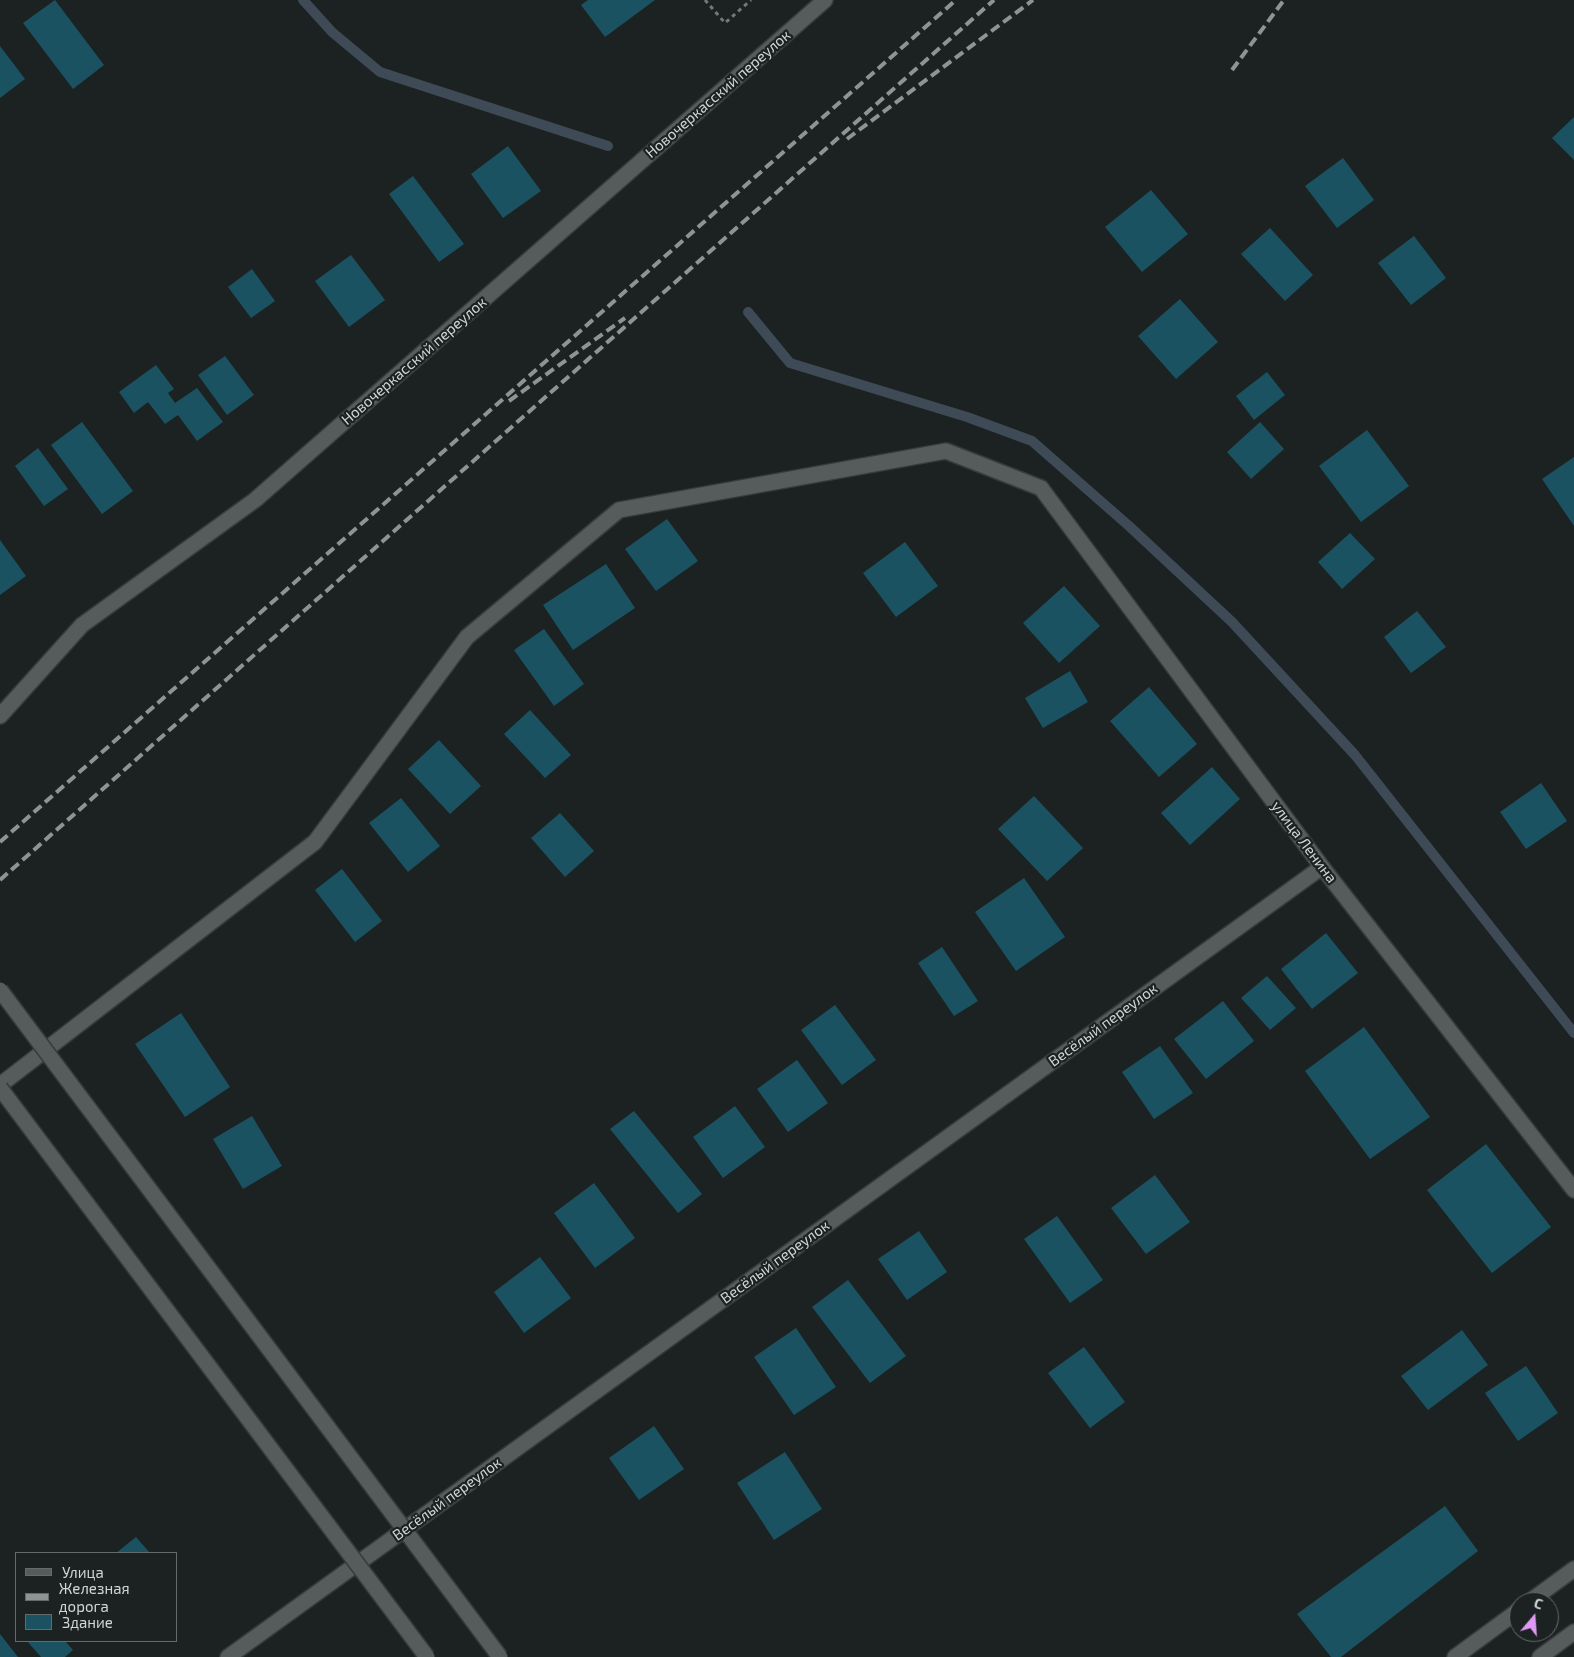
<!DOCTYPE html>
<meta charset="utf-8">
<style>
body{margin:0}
#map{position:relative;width:1574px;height:1657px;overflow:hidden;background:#1c2222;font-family:"Exo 2",sans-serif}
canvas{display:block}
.legend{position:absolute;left:15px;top:1552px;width:162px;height:90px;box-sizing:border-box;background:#1c2222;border:1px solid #656a6a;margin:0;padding:6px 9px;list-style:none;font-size:15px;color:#d2d5d5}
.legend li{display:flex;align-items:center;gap:10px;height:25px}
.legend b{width:25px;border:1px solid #656a6a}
.north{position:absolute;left:1509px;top:1592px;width:50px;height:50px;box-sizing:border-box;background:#1c2222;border:1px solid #656a6a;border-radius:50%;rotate:18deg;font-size:14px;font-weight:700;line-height:20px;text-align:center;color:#d2d5d5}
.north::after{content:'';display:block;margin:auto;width:18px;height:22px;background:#dd99f3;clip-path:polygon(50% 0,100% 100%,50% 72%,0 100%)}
</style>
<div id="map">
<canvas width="1574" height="1657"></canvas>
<ul class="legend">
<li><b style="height:6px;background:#555c5b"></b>Улица</li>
<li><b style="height:6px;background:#8f9393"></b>Железная дорога</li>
<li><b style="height:14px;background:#1b5261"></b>Здание</li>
</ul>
<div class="north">С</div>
</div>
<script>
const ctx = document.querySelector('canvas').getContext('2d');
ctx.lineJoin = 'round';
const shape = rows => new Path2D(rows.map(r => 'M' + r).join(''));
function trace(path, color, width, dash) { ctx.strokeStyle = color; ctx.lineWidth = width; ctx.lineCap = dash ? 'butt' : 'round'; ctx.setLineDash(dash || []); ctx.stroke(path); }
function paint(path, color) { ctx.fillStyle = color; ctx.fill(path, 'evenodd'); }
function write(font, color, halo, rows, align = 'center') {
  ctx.font = font + ' "Exo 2",sans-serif'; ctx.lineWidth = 4.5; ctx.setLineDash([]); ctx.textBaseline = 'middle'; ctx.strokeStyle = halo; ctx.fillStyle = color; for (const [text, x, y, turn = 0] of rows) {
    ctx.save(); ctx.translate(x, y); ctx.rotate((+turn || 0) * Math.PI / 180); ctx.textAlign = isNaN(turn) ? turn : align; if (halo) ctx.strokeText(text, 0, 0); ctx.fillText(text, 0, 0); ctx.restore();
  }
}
const stream = shape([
 [303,0,332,32,380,72,608,146],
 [748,312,790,363,967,417,1032,441,1129,526,1232,622,1355,755,1574,1033]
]);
const building = shape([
 [55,0,104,65,73,89,23,23],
 [588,0,655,0,605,37,581,5],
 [0,46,25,79,0,98],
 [1574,117,1574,160,1552,138],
 [508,146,541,191,503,218,471,174],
 [1343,158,1374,200,1337,228,1305,186],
 [413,176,464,244,439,262,389,194],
 [1151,190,1188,234,1142,272,1105,227],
 [1270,228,1313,275,1285,301,1241,254],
 [1414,236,1446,278,1411,305,1378,263],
 [351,255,385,300,349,327,315,281],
 [252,269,275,301,251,318,228,287],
 [1180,299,1218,342,1176,379,1138,336],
 [225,356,254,395,227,415,198,375],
 [156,365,174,389,168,393,175,403,197,388,223,422,197,441,178,415,165,424,148,402,134,413,119,392],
 [1267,372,1285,395,1254,420,1236,396],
 [82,422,133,491,102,514,51,445],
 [1260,422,1284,449,1251,479,1227,452],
 [1367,430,1409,486,1361,522,1319,466],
 [38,448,68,489,44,506,15,466],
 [1574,457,1574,526,1542,479],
 [667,519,698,561,656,591,625,549],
 [1350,533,1375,559,1342,589,1318,562],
 [0,540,26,576,0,595],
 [905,542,938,586,896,617,863,573],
 [606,564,635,608,573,650,543,605],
 [1064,586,1100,626,1059,663,1023,623],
 [1417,611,1446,647,1411,673,1384,637],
 [544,629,584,684,554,706,514,650],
 [1070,671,1088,702,1043,728,1025,698],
 [1149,687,1197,744,1159,777,1110,721],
 [530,710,571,755,545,778,504,734],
 [439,740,481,786,450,814,408,769],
 [1212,767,1240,799,1190,845,1161,813],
 [1541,783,1567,821,1526,849,1500,812],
 [1034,796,1083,848,1047,881,998,829],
 [401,798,440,846,408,872,369,823],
 [560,813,594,851,565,877,531,838],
 [342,869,382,921,355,942,315,890],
 [1024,878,1065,937,1016,971,975,912],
 [1326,933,1358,973,1312,1009,1281,969],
 [942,947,978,1001,954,1016,918,963],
 [1267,976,1296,1008,1270,1030,1241,998],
 [1223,1001,1254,1041,1206,1079,1174,1039],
 [835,1005,876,1060,842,1085,801,1030],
 [181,1013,230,1087,185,1117,135,1044],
 [1364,1027,1430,1117,1370,1159,1305,1071],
 [1160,1046,1193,1093,1154,1119,1122,1072],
 [797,1060,828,1103,788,1132,757,1089],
 [735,1106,765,1147,723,1178,693,1137],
 [634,1111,702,1194,678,1213,610,1129],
 [252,1116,282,1166,243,1189,213,1139],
 [1486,1144,1551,1227,1492,1273,1427,1190],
 [1155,1175,1190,1222,1146,1254,1111,1208],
 [594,1183,635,1238,595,1268,554,1213],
 [1057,1216,1103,1280,1070,1303,1024,1239],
 [919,1231,947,1272,907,1300,878,1259],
 [540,1257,571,1298,524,1333,494,1292],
 [848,1280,906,1356,870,1383,812,1307],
 [796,1328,836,1387,794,1415,754,1357],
 [1462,1330,1488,1365,1428,1410,1401,1376],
 [1084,1347,1125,1402,1090,1428,1048,1373],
 [1526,1366,1558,1413,1518,1441,1485,1393],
 [654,1426,684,1469,639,1500,609,1458],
 [785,1452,822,1509,774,1540,737,1483],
 [1445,1506,1478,1551,1341,1657,1331,1657,1297,1614],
 [136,1537,150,1553,116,1553],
 [0,1634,18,1657,0,1657],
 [27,1641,65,1641,73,1650,65,1657,41,1657]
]);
const path = shape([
 [705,0,725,23,751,0]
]);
const service = shape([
 [0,1085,315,842,467,637,619,510,946,451,1041,488]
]);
const minor = shape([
 [1041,488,1322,867,1574,1190],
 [228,1657,1322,867]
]);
const tertiary = shape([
 [1529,1602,1574,1569],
 [1455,1657,1519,1610],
 [1540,1657,1574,1632]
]);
const secondary = shape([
 [0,716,82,625,255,500,825,0]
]);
const rail = shape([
 [1232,70,1284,0],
 [847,139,1033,0],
 [509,401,625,318],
 [0,842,956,0],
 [0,880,994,0]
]);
const secondaryBridge = shape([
 [0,990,500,1657],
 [0,1088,427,1657]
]);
const streetNames = [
 ["Новочеркасский переулок",718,94,-41],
 ["Новочеркасский переулок",414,361,-41],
 ["улица Ленина",1304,842,53],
 ["Весёлый переулок",1103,1025,-36],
 ["Весёлый переулок",775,1262,-36],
 ["Весёлый переулок",447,1499,-36]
];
trace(stream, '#3f4a57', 10);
paint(building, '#1b5261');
trace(service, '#383b3b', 18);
trace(minor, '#383b3b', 18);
trace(tertiary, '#383b3b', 18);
trace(secondary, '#383b3b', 18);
trace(path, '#747878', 3, [4, 4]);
trace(service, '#555c5b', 15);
trace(minor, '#555c5b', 15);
trace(tertiary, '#555c5b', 15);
trace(secondary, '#555c5b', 15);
trace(rail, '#8f9393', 4, [10, 5]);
trace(secondaryBridge, '#383b3b', 18, []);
trace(secondaryBridge, '#555c5b', 15);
write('15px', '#d2d5d5', '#1c2222', streetNames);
</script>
